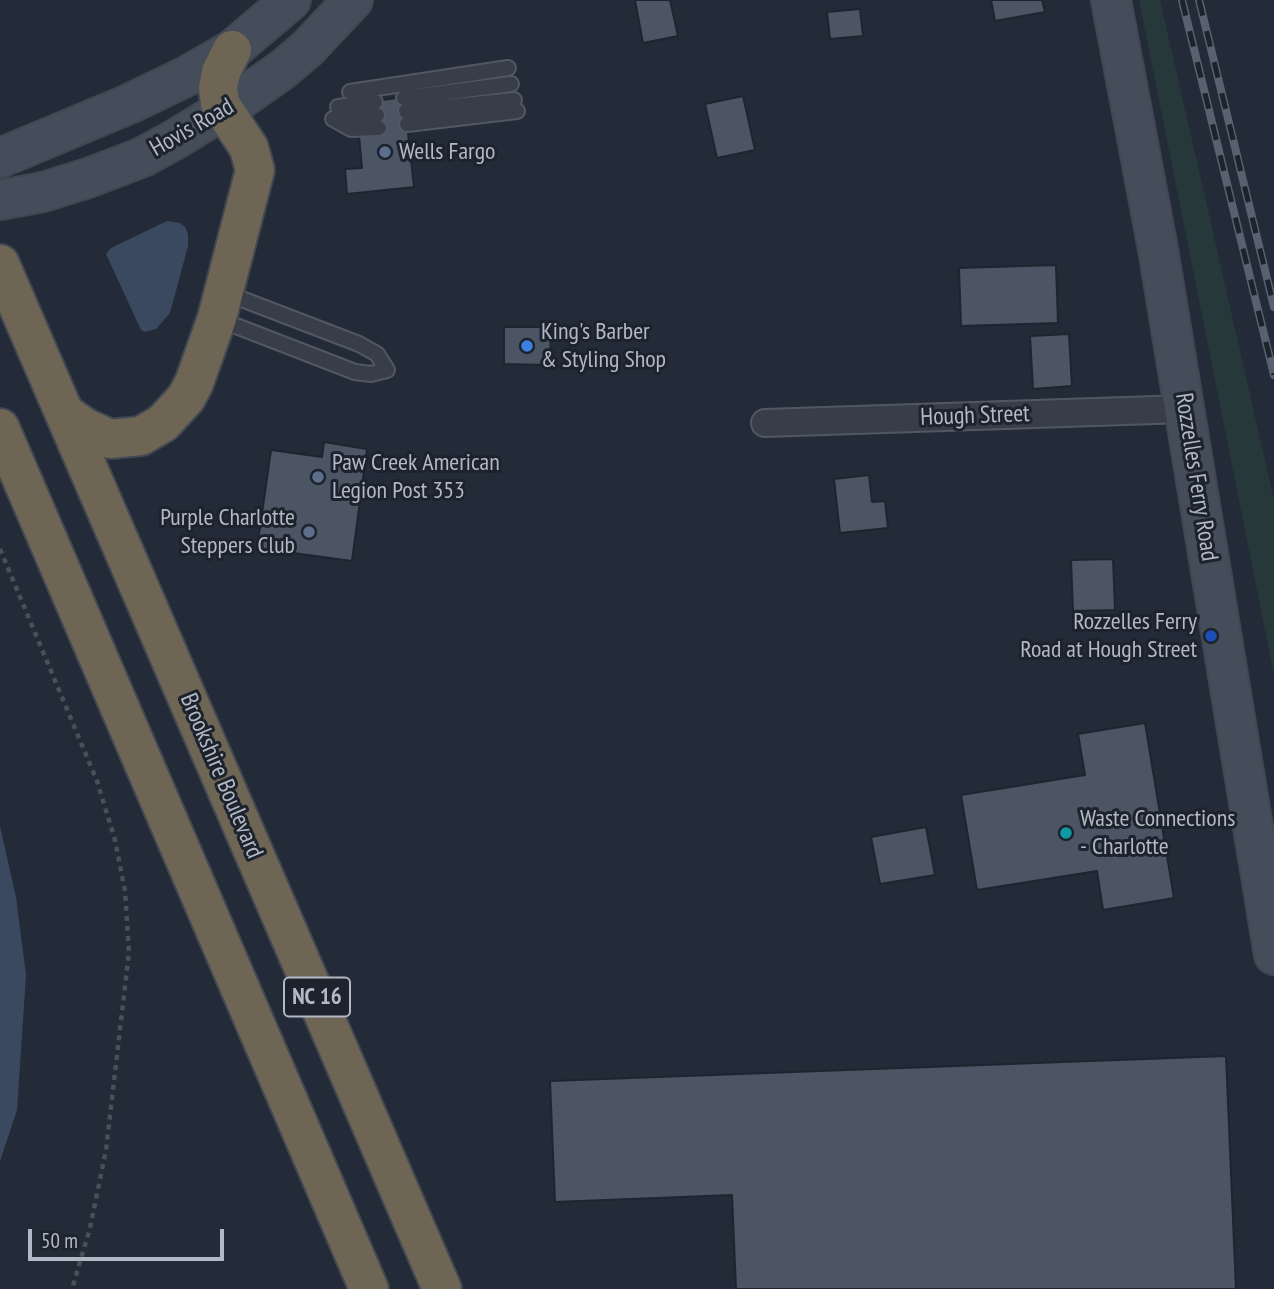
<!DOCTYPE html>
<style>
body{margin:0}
#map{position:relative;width:1274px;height:1289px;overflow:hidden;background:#242b38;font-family:"PT Sans Narrow",sans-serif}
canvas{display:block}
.scale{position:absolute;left:28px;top:1229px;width:196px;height:32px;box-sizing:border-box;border:4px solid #b2b8c5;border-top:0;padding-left:9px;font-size:21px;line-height:24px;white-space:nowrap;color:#b2b8c5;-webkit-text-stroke:5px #1c232d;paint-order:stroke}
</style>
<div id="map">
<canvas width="1274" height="1289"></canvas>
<div class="scale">50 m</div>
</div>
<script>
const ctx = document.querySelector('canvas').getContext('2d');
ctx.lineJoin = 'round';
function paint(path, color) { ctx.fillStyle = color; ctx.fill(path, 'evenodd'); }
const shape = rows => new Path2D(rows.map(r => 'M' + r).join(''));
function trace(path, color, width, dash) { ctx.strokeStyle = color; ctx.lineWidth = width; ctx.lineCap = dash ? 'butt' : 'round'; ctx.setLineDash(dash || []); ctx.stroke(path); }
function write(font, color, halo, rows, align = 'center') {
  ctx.font = font + ' "PT Sans Narrow",sans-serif'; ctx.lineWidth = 6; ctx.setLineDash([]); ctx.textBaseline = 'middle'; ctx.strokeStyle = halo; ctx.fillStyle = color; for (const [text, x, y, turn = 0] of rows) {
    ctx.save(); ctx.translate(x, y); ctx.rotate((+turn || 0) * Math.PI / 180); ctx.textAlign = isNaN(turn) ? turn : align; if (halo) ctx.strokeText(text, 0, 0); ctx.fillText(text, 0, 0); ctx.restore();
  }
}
const green = shape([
 [1139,0,1160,0,1274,500,1274,675]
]);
const water = shape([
 [167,221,180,223,186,228,188,235,188,246,170,313,156,329,145,332,141,330,106,254,111,248],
 [0,826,16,897,26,975,17,1110,0,1161]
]);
const building = shape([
 [635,0,670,0,678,36,643,43,635,0],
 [991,0,1042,0,1045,12,995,21,991,0],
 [860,9,863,36,830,39,827,12,860,9],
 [743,96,755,150,717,158,705,104,743,96],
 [404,97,414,187,347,194,345,169,362,168,359,136,379,134,375,101,404,97],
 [1056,265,1058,323,961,326,959,268,1056,265],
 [504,327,551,327,550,365,504,364,504,327],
 [1069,334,1072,386,1033,389,1030,336,1069,334],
 [324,442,367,449,352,561,257,548,271,450,322,457,324,442],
 [869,475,872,502,885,501,888,528,840,533,834,479,869,475],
 [1113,559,1115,610,1073,611,1071,560,1113,559],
 [1145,723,1174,898,1103,910,1097,871,977,890,961,795,1085,775,1078,734,1145,723],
 [926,827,935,875,880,884,871,837,926,827],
 [1226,1056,1236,1289,736,1289,732,1195,555,1202,550,1081,1226,1056]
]);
const path = shape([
 [0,549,97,781,115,840,125,891,129,952,106,1150,90,1228,72,1289]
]);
const lane = shape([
 [350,92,508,68],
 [404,98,511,84],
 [338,107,375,102],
 [406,111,514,100],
 [333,119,351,129,379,128],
 [333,119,377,115],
 [407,124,517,111],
 [218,319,355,372,371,374,387,370,377,354,359,344,226,293]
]);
const street = shape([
 [765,423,1185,409]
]);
const secondary = shape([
 [1111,0,1158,249,1274,955],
 [0,158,129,104,187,76,232,50,291,0],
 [0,200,43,192,88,178,143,157,174,140,238,101,282,70,308,48,353,0]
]);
const highway = shape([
 [0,264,442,1289],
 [67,415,84,427,110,439,141,436,163,423,186,398,194,383,217,318,255,170,249,148,220,104,218,88,221,72,232,50],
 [0,428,369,1289]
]);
const rail = shape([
 [1182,0,1274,375],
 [1199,0,1274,307]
]);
const markers = [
 [385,152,7,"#5c6f8a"],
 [527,346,7,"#3f7fe0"],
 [318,477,7,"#5c6f8a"],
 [309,532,7,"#5c6f8a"],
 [1211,636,7,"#1a4fb4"],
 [1066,833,7,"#0f9aa8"]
];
const shields = [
 [317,997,66]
];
const shieldNames = [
 ["NC 16",317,997]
];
const streetNames = [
 ["Hovis Road",192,128,-30],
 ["Hough Street",975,416,-2],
 ["Rozzelles Ferry Road",1196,477,81],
 ["Brookshire Boulevard",221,776,67]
];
const poiNames = [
 ["Wells Fargo",399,152],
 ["King's Barber",541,332],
 ["& Styling Shop",541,360],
 ["Paw Creek American",332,463],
 ["Legion Post 353",332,491],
 ["Purple Charlotte",295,518,"right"],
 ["Steppers Club",295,546,"right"],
 ["Rozzelles Ferry",1197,622,"right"],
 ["Road at Hough Street",1197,650,"right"],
 ["Waste Connections",1080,819],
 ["- Charlotte",1080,847]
];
paint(green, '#27383a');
paint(water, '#3a4960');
paint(building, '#4c5564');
trace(building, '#1e252f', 2);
trace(lane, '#525863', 18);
trace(street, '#525863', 30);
trace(secondary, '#404752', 42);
trace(highway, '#424853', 42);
trace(path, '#435357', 4.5, [5, 5]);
trace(lane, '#373e49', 14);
trace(street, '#373e49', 26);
trace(secondary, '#454d5b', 38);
trace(highway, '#6e6555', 38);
trace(rail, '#59616f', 8);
trace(rail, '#1c232d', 5, [16]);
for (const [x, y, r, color] of markers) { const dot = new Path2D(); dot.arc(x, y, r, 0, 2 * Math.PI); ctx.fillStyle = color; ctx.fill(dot); trace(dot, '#1c232d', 2.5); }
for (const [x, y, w] of shields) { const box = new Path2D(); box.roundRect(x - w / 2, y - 19.5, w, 39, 5); ctx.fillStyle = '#1c232d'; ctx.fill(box); trace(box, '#b2b8c5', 2); }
write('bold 23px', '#b2b8c5', null, shieldNames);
write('24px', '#b2b8c5', '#1c232d', streetNames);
write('24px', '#b2b8c5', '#1c232d', poiNames, 'left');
</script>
